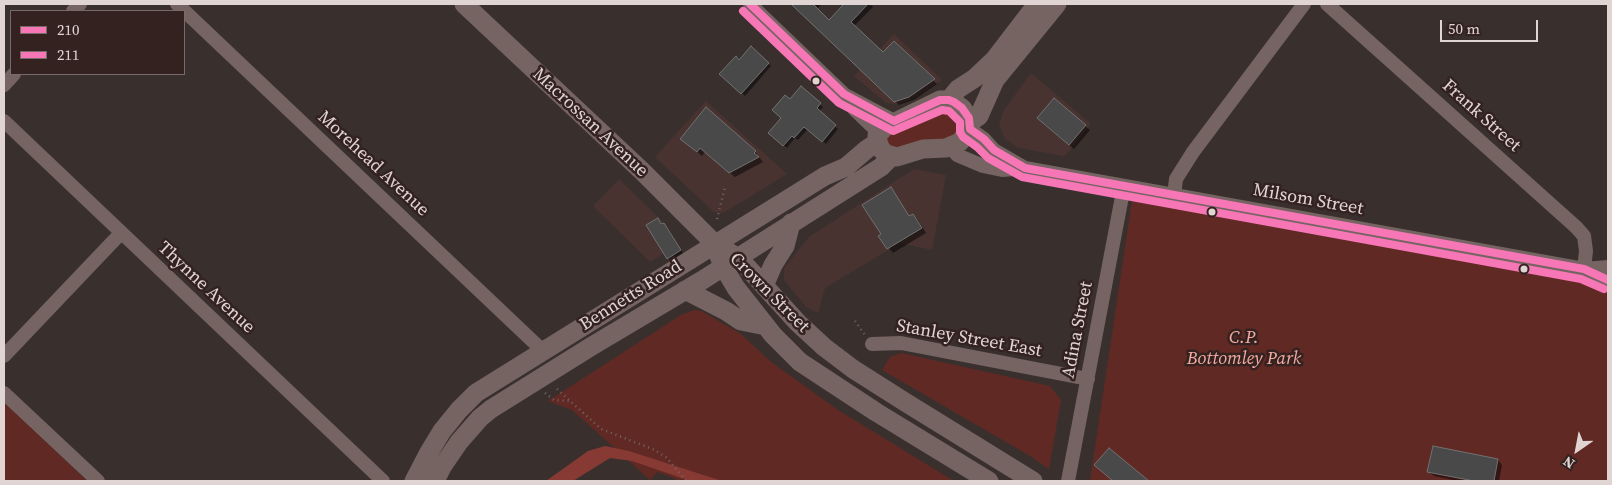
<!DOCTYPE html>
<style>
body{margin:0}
#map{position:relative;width:1612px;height:485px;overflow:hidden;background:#39302e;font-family:"Source Serif 4",serif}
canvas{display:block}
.frame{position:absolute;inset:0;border:5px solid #e0d5d3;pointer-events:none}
.legend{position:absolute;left:10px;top:10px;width:175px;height:65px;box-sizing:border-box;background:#332220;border:1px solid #786a68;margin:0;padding:6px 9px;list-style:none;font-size:15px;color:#e0d5d3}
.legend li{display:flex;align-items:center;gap:10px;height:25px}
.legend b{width:25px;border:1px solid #786a68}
.north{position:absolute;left:1552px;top:425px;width:50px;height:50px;-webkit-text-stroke:4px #332220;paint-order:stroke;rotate:213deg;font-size:14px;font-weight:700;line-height:20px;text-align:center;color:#e0d5d3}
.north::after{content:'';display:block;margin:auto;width:18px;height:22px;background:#e0d5d3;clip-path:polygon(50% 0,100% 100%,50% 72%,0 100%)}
.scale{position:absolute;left:1440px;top:20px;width:98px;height:22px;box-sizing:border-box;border:2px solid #e0d5d3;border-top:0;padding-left:6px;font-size:15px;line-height:18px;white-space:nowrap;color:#e0d5d3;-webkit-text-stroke:4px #332220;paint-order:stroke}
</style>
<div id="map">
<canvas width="1612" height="485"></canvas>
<div class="frame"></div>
<ul class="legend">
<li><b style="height:6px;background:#f676b6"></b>210</li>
<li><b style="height:6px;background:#f676b6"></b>211</li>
</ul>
<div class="north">N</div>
<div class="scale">50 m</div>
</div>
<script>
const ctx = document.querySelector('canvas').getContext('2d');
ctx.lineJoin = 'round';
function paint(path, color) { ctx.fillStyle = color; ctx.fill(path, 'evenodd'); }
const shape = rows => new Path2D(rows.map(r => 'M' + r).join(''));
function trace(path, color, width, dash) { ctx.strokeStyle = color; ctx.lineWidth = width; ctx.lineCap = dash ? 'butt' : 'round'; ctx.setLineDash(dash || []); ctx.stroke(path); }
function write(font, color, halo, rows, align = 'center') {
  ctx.font = font + ' "Source Serif 4",serif'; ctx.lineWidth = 5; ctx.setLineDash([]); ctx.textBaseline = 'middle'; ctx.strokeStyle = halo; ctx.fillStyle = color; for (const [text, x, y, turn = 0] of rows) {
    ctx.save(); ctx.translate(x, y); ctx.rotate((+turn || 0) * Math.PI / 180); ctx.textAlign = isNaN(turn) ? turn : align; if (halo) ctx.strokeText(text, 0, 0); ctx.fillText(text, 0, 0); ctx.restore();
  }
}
const built = shape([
 [894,34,942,80,910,100,897,104,886,103,854,76],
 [1031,73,1091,124,1065,156,1019,148,1005,139,999,125,1004,110],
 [706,101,787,174,723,213,714,212,655,157],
 [914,169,946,175,932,250,900,243,825,288,818,313,806,307,784,280,784,268,809,237],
 [619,179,664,223,678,245,650,262,593,206]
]);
const green = shape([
 [950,107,962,124,957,136,900,150,889,147,886,135,918,116],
 [1133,194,1386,239,1608,285,1608,481,1090,481],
 [694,310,701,311,741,334,770,361,838,410,954,481,678,481,674,478,657,472,650,480,572,410,548,401,681,315],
 [901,353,1050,386,1061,400,1049,469,1030,456,882,370,890,357],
 [4,402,5,403,87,481,4,481]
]);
const water = shape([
 [605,446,629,451,722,481,690,481,632,461,610,458,573,481,546,481,588,451]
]);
const shadow = shape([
 [793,4,822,4,817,9,829,22,846,4,870,4,873,7,854,26,883,54,894,43,937,84,914,100,899,105],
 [751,48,771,66,745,96,721,74,739,61],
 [801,88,823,107,819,112,838,129,826,144,808,129,798,140,795,138,787,148,773,136,790,100],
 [706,109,755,152,763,162,735,177,705,152,702,156,687,143],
 [1043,123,1085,126,1090,130,1074,149],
 [891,189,910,217,913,215,918,220,926,233,893,253,880,236,882,235],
 [657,220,668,228,684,255,672,263,668,258],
 [1498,460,1502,465,1499,481,1458,481,1434,476,1429,472]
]);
const building = shape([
 [791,4,813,4,829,20,844,4,868,4,851,22,883,52,894,41,935,79,909,97,894,102,791,4],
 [751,46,769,63,741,94,719,74,736,56,739,60,751,46],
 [801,86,821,103,817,108,836,125,822,142,804,127,794,138,792,136,783,146,768,133,781,118,772,110,785,95,790,99,801,86],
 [1054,98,1086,125,1069,145,1037,118,1054,98],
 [706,107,756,151,754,153,759,157,729,173,700,148,697,152,680,139,706,107],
 [891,187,909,216,913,214,922,228,887,249,878,236,881,234,862,205,891,187],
 [658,218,661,224,664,223,681,250,667,259,646,225,658,218],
 [1433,446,1498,459,1494,481,1474,481,1427,472,1433,446],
 [1109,448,1149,481,1113,481,1094,465,1109,448]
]);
const path = shape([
 [717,219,725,187],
 [855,321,865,335],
 [557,389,601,429,655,450,667,458,686,481],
 [545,393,554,400,569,401]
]);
const minor = shape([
 [177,4,543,351],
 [750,4,844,94,855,110,879,133],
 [1327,4,1576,227,1584,236,1586,251,1584,269],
 [73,11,80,4],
 [4,85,14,74],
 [847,96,894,121],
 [4,121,383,481],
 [970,129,984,139,994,150,1025,168],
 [950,147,957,155,983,166,1002,170,1025,168,1584,269,1608,267],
 [1174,195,1176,179,1193,152,1304,4],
 [1585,269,1608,280],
 [872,344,901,343,1088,379],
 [4,356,121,233],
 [4,393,98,481],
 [1068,481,1124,186]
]);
const major = shape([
 [464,4,643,172,715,244,737,257,747,267,798,323,824,347,853,369,905,402,1033,481],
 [940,100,949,100,954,102,962,108,969,118,970,122,970,129,960,142,946,148,923,149,897,157,886,154,881,149,878,142,877,136,885,127,940,100],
 [949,100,958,89,975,78,994,60,1037,4],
 [970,122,979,116,995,80,1057,4],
 [719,256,723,266,736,288,773,335,800,362,876,412,989,481],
 [764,286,773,265,785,246,791,223],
 [685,290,726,311,741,321,766,326],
 [414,481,428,454,442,431,459,410,476,393,825,176,846,167,867,149,878,142],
 [435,481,442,467,459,442,480,418,491,409,592,346,701,281,881,167,892,156]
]);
const bus1 = shape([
 [750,4,844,94,894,121,940,100,949,100,954,102,962,108,969,118,970,129,984,139,994,150,1025,168,1584,269,1608,280]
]);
const bus2 = shape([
 [743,11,839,103,893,131,942,110,949,111,960,122,960,132,963,137,977,147,988,158,1022,177,1581,279,1604,289]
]);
const markers = [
 [816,81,4.5,"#e0d5d3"],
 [1212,212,4.5,"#e0d5d3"],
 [1524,269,4.5,"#e0d5d3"]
];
const streetNames = [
 ["Frank Street",1481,116,42],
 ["Macrossan Avenue",590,123,43],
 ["Morehead Avenue",373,164,43],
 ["Milsom Street",1308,200,10],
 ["Thynne Avenue",206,288,43],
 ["Crown Street",769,293,45],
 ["Bennetts Road",631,296,-32],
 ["Adina Street",1078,330,-79],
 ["Stanley Street East",969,339,10]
];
const parkNames = [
 ["C.P.",1244,338],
 ["Bottomley Park",1244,359]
];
paint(built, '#493330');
paint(green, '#612924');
paint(water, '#873933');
paint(shadow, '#0007');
paint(building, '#4a4949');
trace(building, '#717171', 1);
trace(path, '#746665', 2.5, [1, 4]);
trace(minor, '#756461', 14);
trace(major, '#756461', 19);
trace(bus1, '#f676b6', 8);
trace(bus2, '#f676b6', 8);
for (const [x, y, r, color] of markers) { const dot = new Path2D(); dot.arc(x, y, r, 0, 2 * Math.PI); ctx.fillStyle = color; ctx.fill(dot); trace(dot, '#332220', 2); }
write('18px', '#e0d5d3', '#332220', streetNames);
write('italic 18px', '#f5aba2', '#332220', parkNames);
</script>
